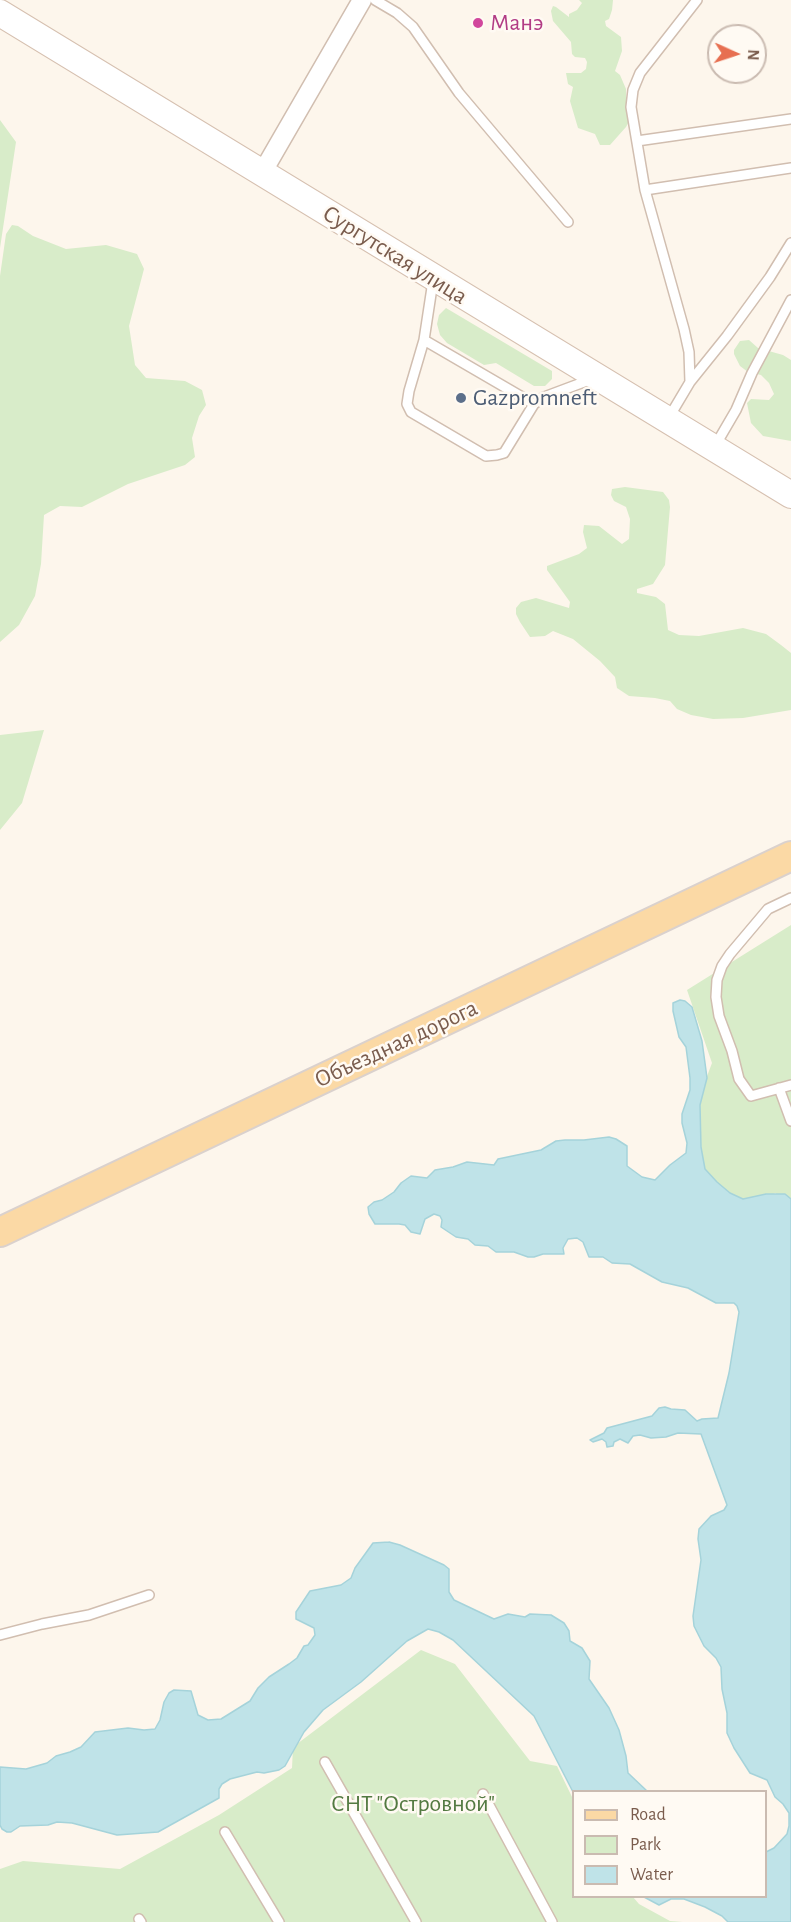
<!DOCTYPE html>
<meta charset="utf-8">
<style>
body{margin:0}
#map{position:relative;width:791px;height:1922px;overflow:hidden;background:#fdf6ec;font-family:"Alegreya Sans",sans-serif}
canvas{display:block}
.legend{position:absolute;left:572px;top:1790px;width:195px;height:108px;box-sizing:border-box;background:#fffaf3;border:2px solid #cabbb1;margin:0;padding:8px 10px;list-style:none;font-size:18px;color:#7a5c4d}
.legend li{display:flex;align-items:center;gap:12px;height:30px}
.legend b{width:30px;border:2px solid #cabbb1}
.north{position:absolute;left:707px;top:24px;width:60px;height:60px;box-sizing:border-box;background:#fffaf3;border:2px solid #cabbb1;border-radius:50%;rotate:93deg;font-size:16px;font-weight:700;line-height:24px;text-align:center;color:#7a5c4d}
.north::after{content:'';display:block;margin:auto;width:21px;height:27px;background:#e76f51;clip-path:polygon(50% 0,100% 100%,50% 72%,0 100%)}
</style>
<div id="map">
<canvas width="791" height="1922"></canvas>
<ul class="legend">
<li><b style="height:8px;background:#fbd9a5"></b>Road</li>
<li><b style="height:16px;background:#d8ecc9"></b>Park</li>
<li><b style="height:16px;background:#bfe3e8"></b>Water</li>
</ul>
<div class="north">N</div>
</div>
<script>
const ctx = document.querySelector('canvas').getContext('2d');
ctx.lineJoin = 'round';
function paint(path, color) { ctx.fillStyle = color; ctx.fill(path, 'evenodd'); }
const shape = rows => new Path2D(rows.map(r => 'M' + r).join(''));
function trace(path, color, width, dash) { ctx.strokeStyle = color; ctx.lineWidth = width; ctx.lineCap = dash ? 'butt' : 'round'; ctx.setLineDash(dash || []); ctx.stroke(path); }
function write(font, color, halo, rows, align = 'center') {
  ctx.font = font + ' "Alegreya Sans",sans-serif'; ctx.lineWidth = 5; ctx.setLineDash([]); ctx.textBaseline = 'middle'; ctx.strokeStyle = halo; ctx.fillStyle = color; for (const [text, x, y, turn = 0] of rows) {
    ctx.save(); ctx.translate(x, y); ctx.rotate((+turn || 0) * Math.PI / 180); ctx.textAlign = isNaN(turn) ? turn : align; if (halo) ctx.strokeText(text, 0, 0); ctx.fillText(text, 0, 0); ctx.restore();
  }
}
const green = shape([
 [579,0,613,0,612,10,609,19,605,21,606,26,621,37,622,51,615,71,620,75,626,89,626,97,630,102,631,118,626,127,610,145,600,145,595,134,578,128,570,101,573,87,568,84,566,73,581,73,586,69,587,62,585,58,575,57,572,54,571,42,553,21,551,11,553,6,556,7,569,17,569,14,577,10,582,3],
 [0,120,16,142,0,248],
 [12,225,18,226,33,236,66,249,106,245,137,254,144,269,129,326,135,365,146,378,185,381,202,390,206,405,199,416,192,438,195,457,185,465,128,484,82,507,60,506,44,515,41,564,35,596,19,625,0,642,0,276,6,234],
 [446,308,552,371,552,379,545,386,534,386,496,363,484,365,447,343,440,335,437,324,439,315],
 [749,340,758,348,783,355,791,360,791,441,763,436,751,423,747,403,751,399,769,400,774,394,769,383,761,375,748,372,740,366,734,354,734,350,740,341],
 [625,487,663,492,669,500,670,507,665,565,653,584,637,589,637,593,656,597,665,604,668,630,679,635,699,636,743,628,766,634,781,645,791,653,791,710,743,718,713,719,691,715,677,709,670,701,655,698,629,696,617,688,615,677,600,661,573,639,553,631,545,636,530,637,520,622,516,614,516,608,521,602,536,598,569,608,570,602,547,570,547,566,579,554,587,548,583,532,584,525,599,526,622,544,629,539,630,519,626,507,614,501,611,495,612,489],
 [44,730,22,803,0,830,0,735],
 [791,925,791,1223,776,1193,735,1207,693,1173,689,1124,712,1063,687,990],
 [421,1650,455,1664,530,1761,557,1766,573,1799,574,1896,633,1897,639,1904,670,1921,683,1922,0,1922,0,1869,23,1861,120,1869,219,1815,292,1768,293,1747]
]);
const water = shape([
 [680,1000,685,1001,692,1007,702,1041,705,1063,707,1078,700,1105,701,1147,705,1169,717,1182,730,1193,743,1199,766,1194,785,1194,791,1199,791,1922,728,1922,722,1916,705,1907,684,1899,671,1899,659,1905,644,1897,766,1896,766,1852,774,1848,787,1834,789,1826,789,1813,783,1804,775,1797,767,1780,750,1773,734,1748,727,1733,727,1713,722,1689,721,1667,716,1658,704,1646,694,1626,693,1616,701,1560,698,1539,699,1529,711,1516,724,1510,727,1505,701,1434,678,1433,666,1437,651,1438,640,1435,633,1436,628,1443,620,1439,614,1442,613,1446,607,1447,606,1442,602,1439,593,1442,590,1440,604,1433,607,1428,652,1416,659,1408,665,1407,671,1409,685,1410,697,1421,702,1419,718,1418,729,1373,739,1312,737,1306,734,1303,716,1303,688,1288,662,1282,630,1264,612,1263,603,1257,589,1257,583,1242,577,1238,568,1239,563,1248,564,1254,543,1254,534,1257,528,1257,514,1252,496,1252,488,1246,475,1245,468,1239,456,1237,441,1227,442,1220,440,1216,434,1214,425,1219,420,1234,411,1232,405,1225,399,1224,375,1224,369,1214,368,1207,374,1202,382,1200,394,1192,401,1183,411,1176,427,1178,435,1170,453,1167,467,1162,494,1165,498,1159,541,1150,556,1141,565,1140,584,1140,609,1137,616,1139,627,1146,627,1166,642,1177,655,1180,670,1165,686,1153,687,1143,682,1123,682,1114,690,1090,690,1078,686,1047,679,1037,673,1011,673,1003,680,1000],
 [389,1542,400,1545,444,1565,449,1569,449,1592,454,1600,494,1619,508,1614,525,1617,530,1614,551,1615,564,1623,569,1631,570,1641,582,1648,590,1661,589,1679,609,1708,619,1730,626,1756,628,1773,647,1791,573,1792,534,1716,453,1640,439,1632,428,1629,407,1641,361,1682,323,1710,304,1732,285,1766,279,1770,264,1773,257,1772,230,1779,222,1784,219,1789,219,1798,158,1832,117,1835,72,1823,57,1822,48,1825,20,1826,11,1832,7,1832,2,1829,0,1825,0,1767,26,1769,47,1763,56,1756,70,1752,81,1747,95,1732,128,1728,144,1730,155,1729,160,1720,164,1702,169,1693,174,1690,191,1691,198,1715,208,1720,221,1719,250,1701,258,1688,269,1677,289,1664,297,1658,304,1646,308,1645,315,1635,314,1628,296,1619,296,1612,310,1591,341,1585,351,1578,355,1568,373,1543,389,1542]
]);
const lane = shape([
 [375,0,397,13,413,27,459,93,568,222],
 [637,141,791,119],
 [645,190,791,168],
 [433,281,424,340,409,391,407,404,411,412,486,456,497,455,504,453,534,404,544,397,592,379],
 [424,340,534,404],
 [690,382,689,352,684,329,645,190,631,107,633,90,640,73,697,0],
 [668,419,690,382,727,336,770,277,791,243],
 [715,446,736,410,752,373,791,300],
 [791,898,768,909,730,954,722,966,717,980,716,997,719,1016,732,1051,739,1079,751,1096,791,1085],
 [779,1088,791,1121],
 [0,1635,42,1624,89,1615,149,1595],
 [325,1762,416,1922],
 [483,1794,552,1922],
 [225,1832,279,1922],
 [139,1919,141,1922]
]);
const street = shape([
 [262,173,362,0]
]);
const secondary = shape([
 [0,13,791,495]
]);
const primary = shape([
 [0,1232,791,856]
]);
const markers = [
 [478,23,6,"#d1479c"],
 [461,398,6,"#5c6f8a"]
];
const hotelNames = [
 ["Манэ",490,23]
];
const streetNames = [
 ["Сургутская улица",395,255,32],
 ["Объездная дорога",396,1044,-25]
];
const serviceNames = [
 ["Gazpromneft",473,398]
];
const parkNames = [
 ["СНТ \"Островной\"",413,1804]
];
paint(green, '#d8ecc9');
paint(water, '#bfe3e8');
trace(water, '#a5d3da', 1.5);
trace(lane, '#d1beb0', 12);
trace(street, '#d1beb0', 21);
trace(secondary, '#d6c0b0', 28);
trace(primary, '#dad1cd', 32);
trace(lane, '#fff', 9);
trace(street, '#fff', 18);
trace(secondary, '#fff', 26);
trace(primary, '#fbd9a5', 28);
for (const [x, y, r, color] of markers) { const dot = new Path2D(); dot.arc(x, y, r, 0, 2 * Math.PI); ctx.fillStyle = color; ctx.fill(dot); trace(dot, '#fffaf3', 2); }
write('24px', '#b23c85', '#fffaf3', hotelNames, 'left');
write('24px', '#7a5c4d', '#fffaf3', streetNames);
write('24px', '#4e5e75', '#fffaf3', serviceNames, 'left');
write('24px', '#537a41', '#fffaf3', parkNames);
</script>
